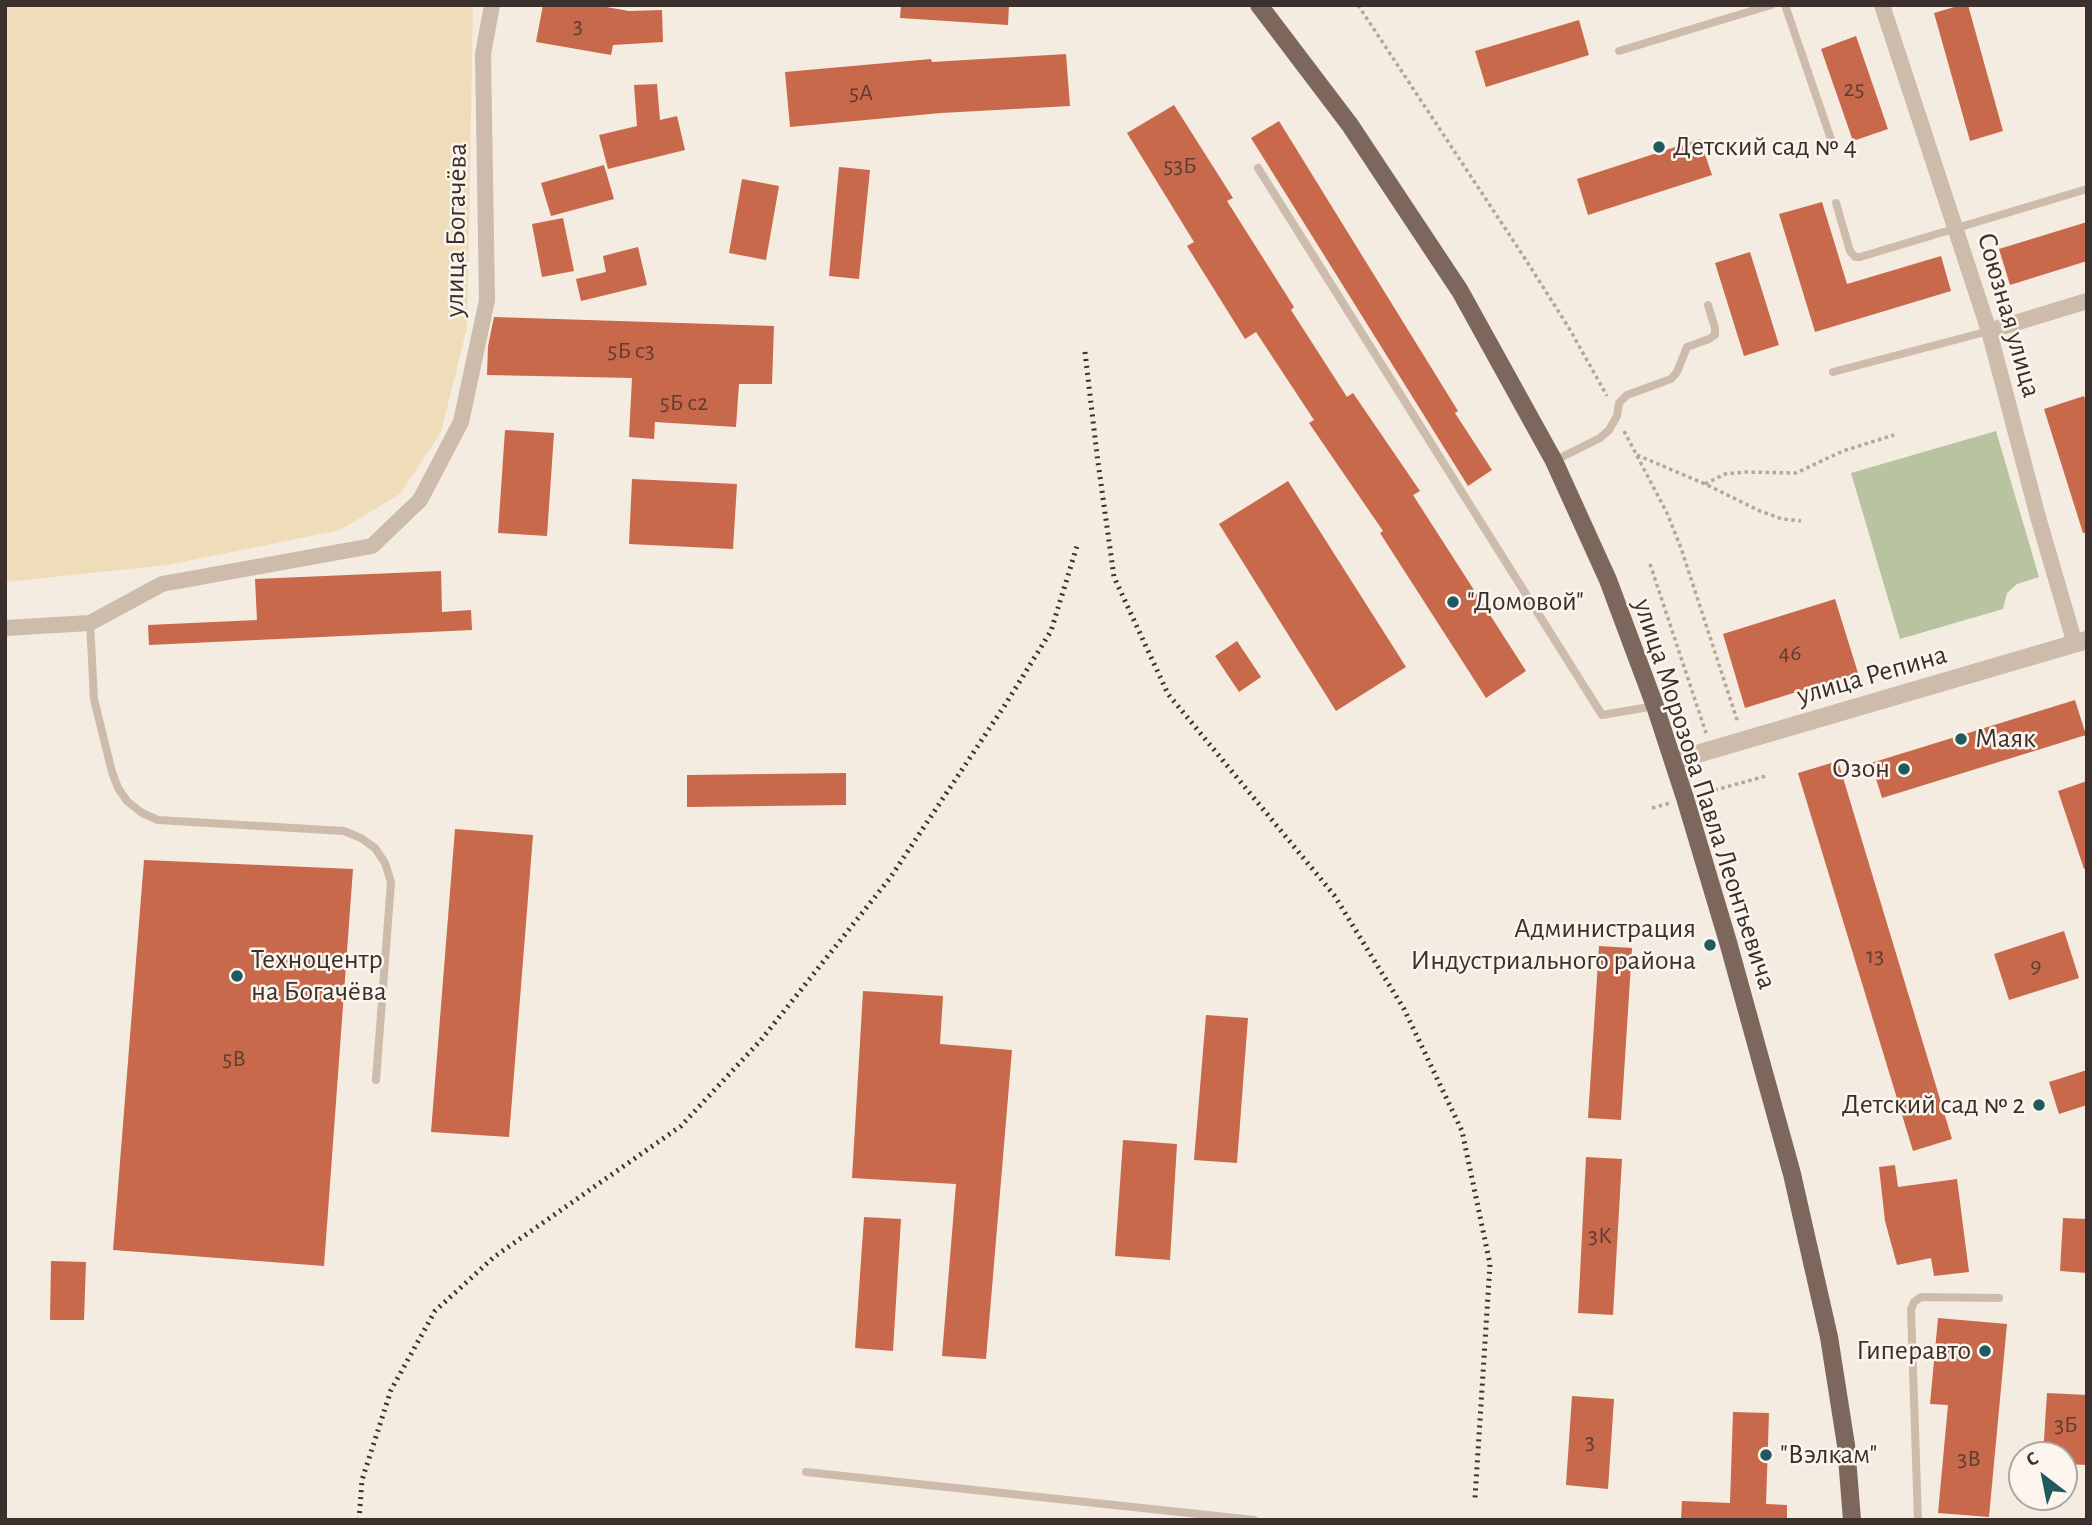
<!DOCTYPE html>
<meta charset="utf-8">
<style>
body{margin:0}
#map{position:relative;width:2092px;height:1525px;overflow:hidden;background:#f4ebe1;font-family:"Alegreya Sans",sans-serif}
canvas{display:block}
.frame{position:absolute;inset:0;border:7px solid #3b302b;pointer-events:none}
.north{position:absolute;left:2008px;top:1441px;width:70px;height:70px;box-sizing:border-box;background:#fbf5ee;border:2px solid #aea6a0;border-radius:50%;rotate:328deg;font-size:19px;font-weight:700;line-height:28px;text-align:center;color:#3b302b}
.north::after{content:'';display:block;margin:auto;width:24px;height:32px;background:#1f5a5e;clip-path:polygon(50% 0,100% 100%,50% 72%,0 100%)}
</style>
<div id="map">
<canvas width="2092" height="1525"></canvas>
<div class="frame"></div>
<div class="north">С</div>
</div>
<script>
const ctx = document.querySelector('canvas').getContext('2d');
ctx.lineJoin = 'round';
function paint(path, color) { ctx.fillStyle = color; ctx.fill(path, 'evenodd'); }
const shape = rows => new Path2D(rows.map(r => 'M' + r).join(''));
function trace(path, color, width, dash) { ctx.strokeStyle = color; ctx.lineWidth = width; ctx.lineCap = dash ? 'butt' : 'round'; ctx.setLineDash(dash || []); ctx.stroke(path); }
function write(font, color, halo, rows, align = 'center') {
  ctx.font = font + ' "Alegreya Sans",sans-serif'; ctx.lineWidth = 5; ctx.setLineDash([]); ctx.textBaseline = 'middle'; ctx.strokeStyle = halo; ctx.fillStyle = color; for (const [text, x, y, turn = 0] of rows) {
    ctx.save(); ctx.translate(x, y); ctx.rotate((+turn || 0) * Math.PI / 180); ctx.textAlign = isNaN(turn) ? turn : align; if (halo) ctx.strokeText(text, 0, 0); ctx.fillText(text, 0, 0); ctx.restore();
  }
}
const green = shape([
 [1996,431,2039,577,2017,584,2007,593,2003,609,1900,639,1851,473]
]);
const sand = shape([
 [5,5,473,5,467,327,441,432,400,494,340,530,167,565,5,582]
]);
const building = shape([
 [543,5,595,5,629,11,662,10,663,42,613,45,611,55,536,42],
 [901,5,1009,5,1008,25,900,18],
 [1961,5,1968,5,2003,131,1970,141,1934,13],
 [1579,20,1589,55,1486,87,1475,51],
 [1856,36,1888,129,1853,141,1821,49],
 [1066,54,1070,106,941,113,790,127,785,72,931,59,932,62],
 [657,84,660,120,677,116,685,150,608,169,599,135,637,126,634,85],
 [1174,105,1233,198,1227,201,1294,307,1291,310,1347,397,1353,393,1420,491,1413,495,1526,671,1486,698,1380,533,1383,531,1309,423,1314,420,1256,332,1245,339,1187,246,1194,242,1127,133],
 [1279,121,1458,411,1455,413,1492,470,1468,486,1251,138],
 [1700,139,1712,175,1588,215,1577,179],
 [604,165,614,199,551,216,541,183],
 [839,167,870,170,859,279,829,276],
 [742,179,779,186,766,260,729,253],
 [1822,202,1847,284,1941,256,1951,291,1815,332,1779,214],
 [563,218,574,271,542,277,532,224],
 [2087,222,2087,261,2010,285,1999,249],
 [638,247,647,285,581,301,576,279,606,272,603,256],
 [1750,252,1779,345,1744,356,1715,263],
 [494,317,774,326,772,384,739,384,736,427,655,422,654,439,629,437,632,378,487,375,488,346],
 [2084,396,2087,406,2087,533,2083,533,2044,409],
 [505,430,554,433,547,536,498,533],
 [632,479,737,484,733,549,629,544],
 [1288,481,1406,667,1336,711,1219,524],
 [441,571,442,612,471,610,472,630,149,645,148,625,257,620,255,579],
 [1835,599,1858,673,1745,708,1723,634],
 [1237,641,1261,677,1239,692,1215,656],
 [2075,700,2086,735,1882,798,1871,763],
 [1838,761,1952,1139,1913,1151,1798,773],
 [846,773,846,805,687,807,687,775],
 [2087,781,2087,868,2084,869,2058,791],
 [455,829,533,835,509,1137,431,1132],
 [144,860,353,869,324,1266,113,1250],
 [2064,931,2079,978,2009,1000,1994,954],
 [1599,946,1632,948,1621,1120,1588,1118],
 [863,991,943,996,940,1044,1012,1050,986,1359,942,1356,956,1184,852,1178],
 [1206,1015,1248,1018,1237,1163,1194,1160],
 [2087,1070,2087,1105,2059,1114,2049,1082],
 [1123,1140,1177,1144,1170,1260,1115,1256],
 [1586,1157,1622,1159,1613,1315,1578,1313],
 [1895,1165,1898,1187,1957,1179,1969,1272,1934,1276,1931,1258,1897,1265,1885,1221,1879,1167],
 [864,1217,901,1219,893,1351,855,1348],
 [2063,1218,2087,1219,2087,1273,2060,1271],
 [51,1261,86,1262,84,1320,50,1320],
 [1938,1318,2007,1324,1989,1517,1938,1513,1948,1405,1930,1404],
 [2047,1393,2087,1395,2087,1465,2064,1464,2064,1455,2043,1455],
 [1572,1396,1614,1399,1608,1489,1566,1485],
 [1733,1412,1769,1413,1766,1504,1787,1505,1787,1520,1681,1520,1682,1501,1730,1503]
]);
const path = shape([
 [1358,5,1524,257,1569,328,1607,396],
 [1624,431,1667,513,1681,548,1738,723],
 [1637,455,1705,484,1760,511,1782,519,1801,521],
 [1705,484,1725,474,1745,472,1796,473,1843,451,1894,435],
 [1650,564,1706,733],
 [1701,794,1766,776],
 [1652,808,1670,803]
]);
const service = shape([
 [1785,5,1834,148],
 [1619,51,1771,5],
 [1258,168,1602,715,1655,706],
 [1836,203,1850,251,1855,257,1860,257,2087,189],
 [1833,372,1989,331],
 [1554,461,1600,438,1609,430,1617,416,1619,403,1627,395,1671,379,1677,372,1687,347,1709,339,1715,335,1715,328,1708,305],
 [90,623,94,699,112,772,118,788,127,801,142,813,158,820,344,831,361,838,375,848,385,863,391,882,376,1080],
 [806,1472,1254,1520],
 [1918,1520,1911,1310,1914,1302,1921,1297,1999,1298]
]);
const minor = shape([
 [1882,5,1989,331,2038,517,2075,644],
 [1989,331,2087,301],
 [5,628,90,623,162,584,372,546,420,500,461,422,487,300,483,54,492,5]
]);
const tertiary = shape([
 [1673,761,2087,640]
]);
const primary = shape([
 [1259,5,1350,125,1460,291,1554,461,1608,580,1655,706,1685,798,1728,942,1792,1174,1829,1337,1846,1445,1852,1520]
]);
const rail = shape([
 [1085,352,1097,455,1114,577,1168,694,1334,895,1404,1009,1462,1131,1490,1264,1475,1498],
 [359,1520,362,1480,391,1390,435,1311,494,1257,681,1126,761,1040,890,878,1005,705,1051,631,1077,546]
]);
const markers = [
 [1659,147,7,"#1f5a5e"],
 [1453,602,7,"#1f5a5e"],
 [1961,739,7,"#1f5a5e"],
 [1904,769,7,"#1f5a5e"],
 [1710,945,7,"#1f5a5e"],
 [237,976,7,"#1f5a5e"],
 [2039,1105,7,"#1f5a5e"],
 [1985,1351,7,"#1f5a5e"],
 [1766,1455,7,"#1f5a5e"]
];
const numberNames = [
 ["3",578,26],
 ["25",1854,89],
 ["5А",861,93],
 ["53Б",1180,166],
 ["5Б с3",631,351],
 ["5Б с2",684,403],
 ["46",1790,653],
 ["13",1875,956],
 ["9",2036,966],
 ["5В",234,1059],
 ["3К",1600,1236],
 ["3Б",2066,1425],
 ["3",1590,1442],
 ["3В",1969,1459]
];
const poiNames = [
 ["Детский сад № 4",1673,147],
 ["\"Домовой\"",1467,602],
 ["Маяк",1975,739],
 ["Озон",1890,769,"right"],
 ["Администрация",1696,929,"right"],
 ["Индустриального района",1696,961,"right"],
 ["Техноцентр",251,960],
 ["на Богачёва",251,992],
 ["Детский сад № 2",2025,1105,"right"],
 ["Гиперавто",1971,1351,"right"],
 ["\"Вэлкам\"",1780,1455]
];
const streetNames = [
 ["улица Богачёва",456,230,-89],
 ["Союзная улица",2009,315,74],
 ["улица Репина",1872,675,-16],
 ["улица Морозова Павла Леонтьевича",1705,794,72]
];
paint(green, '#b8c4a0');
paint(sand, '#efdcb8');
paint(building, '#c8694b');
trace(path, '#b9a596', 3.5, [3.5, 3.5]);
trace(service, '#cdbbac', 8);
trace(minor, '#cdbbac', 16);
trace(tertiary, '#cdbbac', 18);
trace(primary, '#7d675c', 18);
trace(rail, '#3b302b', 5, [2, 5]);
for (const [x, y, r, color] of markers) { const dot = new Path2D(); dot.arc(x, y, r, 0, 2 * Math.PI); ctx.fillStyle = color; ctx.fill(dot); trace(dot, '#fbf5ee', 2.5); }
write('24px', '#5e3e33', null, numberNames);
write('28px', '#3b302b', '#fbf5ee', poiNames, 'left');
write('28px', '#3b302b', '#fbf5ee', streetNames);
</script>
